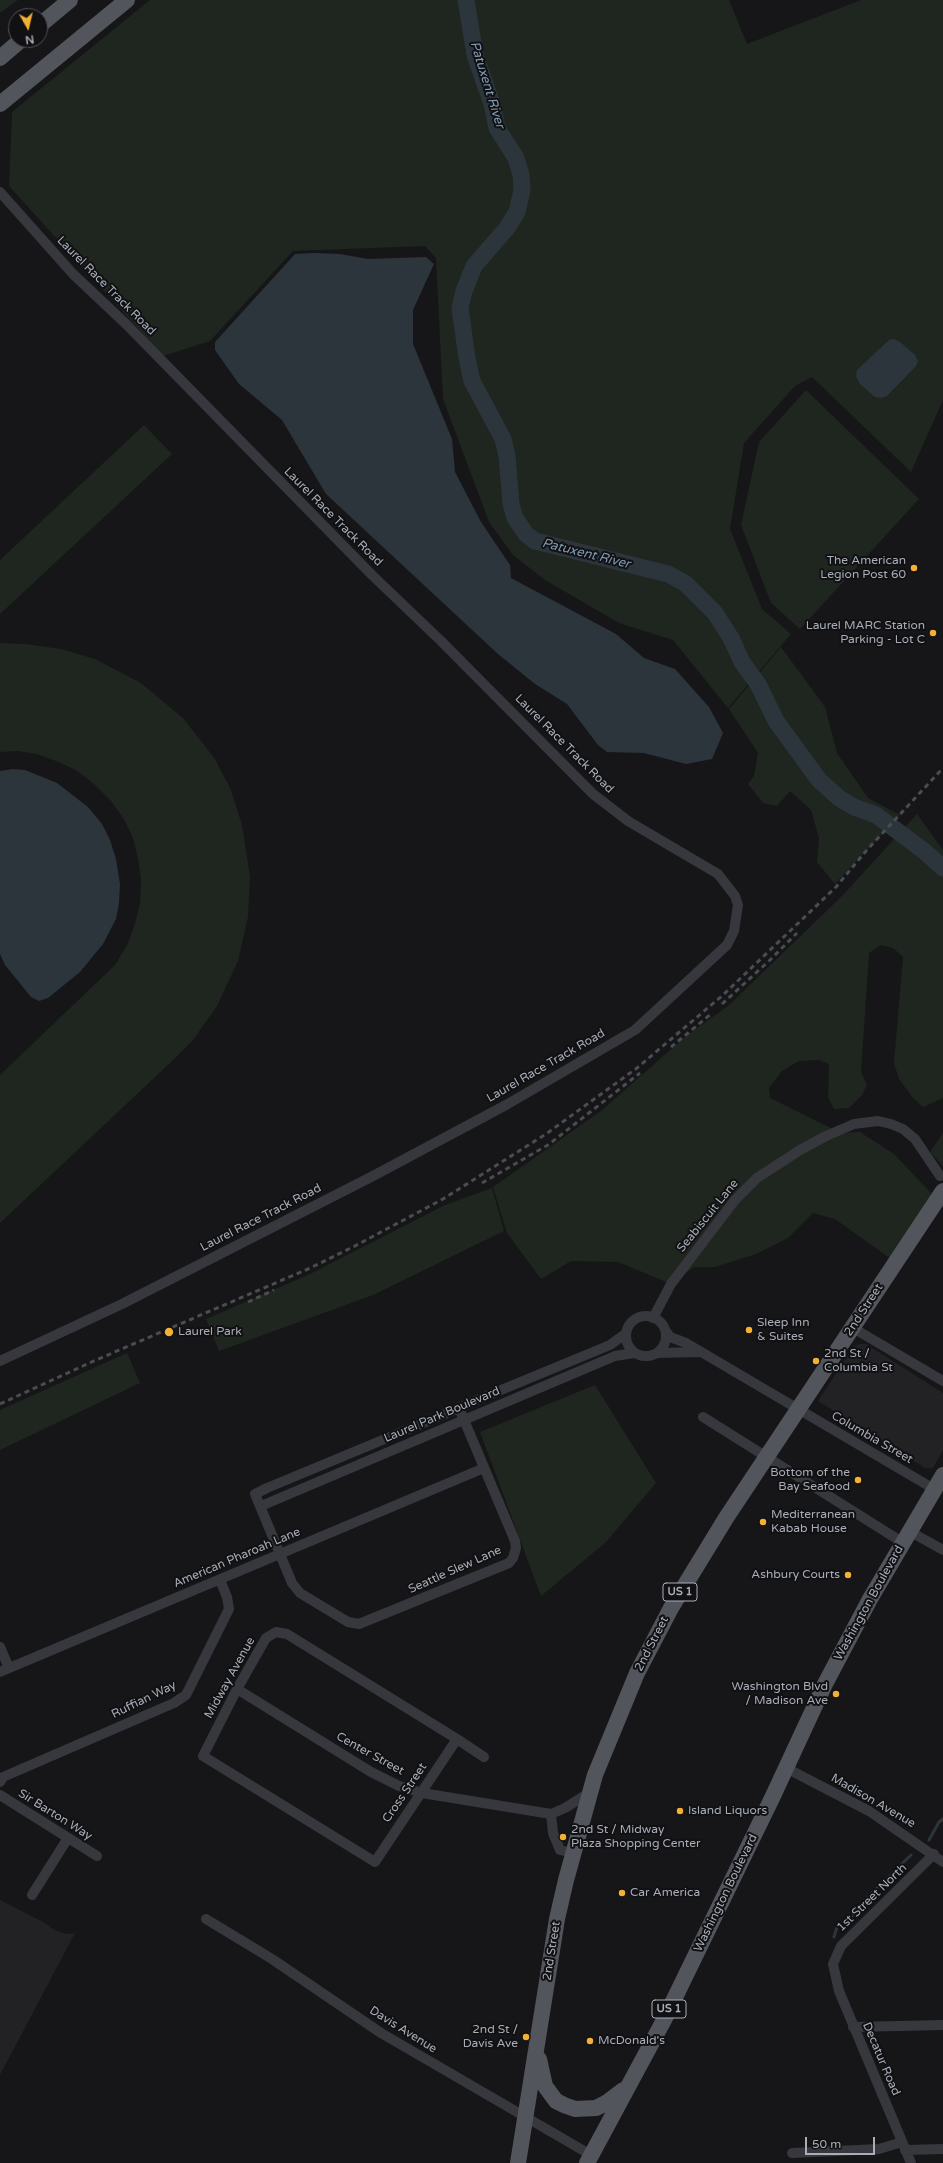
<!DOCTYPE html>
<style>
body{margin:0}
#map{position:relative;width:943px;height:2163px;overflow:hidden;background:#161618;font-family:"Varela Round",sans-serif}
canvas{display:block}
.north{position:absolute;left:8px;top:8px;width:40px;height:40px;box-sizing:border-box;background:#111113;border:1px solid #4d4f55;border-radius:50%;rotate:172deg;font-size:11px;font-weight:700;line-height:16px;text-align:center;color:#a8adb8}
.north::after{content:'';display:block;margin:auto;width:14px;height:18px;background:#f2b134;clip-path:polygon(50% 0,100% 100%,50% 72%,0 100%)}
.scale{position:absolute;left:805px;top:2137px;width:70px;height:18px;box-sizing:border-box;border:2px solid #a8adb8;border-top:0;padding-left:5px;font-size:12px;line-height:14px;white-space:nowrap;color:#a8adb8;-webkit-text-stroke:3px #111113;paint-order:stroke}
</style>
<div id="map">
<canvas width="943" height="2163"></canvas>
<div class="north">N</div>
<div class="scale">50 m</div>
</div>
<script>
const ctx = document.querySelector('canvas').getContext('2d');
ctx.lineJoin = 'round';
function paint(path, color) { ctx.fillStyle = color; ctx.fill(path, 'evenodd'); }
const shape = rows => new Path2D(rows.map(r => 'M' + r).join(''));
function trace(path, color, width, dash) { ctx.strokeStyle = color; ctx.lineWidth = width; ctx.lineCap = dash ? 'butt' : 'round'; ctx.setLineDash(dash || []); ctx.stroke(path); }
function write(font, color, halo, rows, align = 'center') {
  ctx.font = font + ' "Varela Round",sans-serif'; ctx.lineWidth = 4; ctx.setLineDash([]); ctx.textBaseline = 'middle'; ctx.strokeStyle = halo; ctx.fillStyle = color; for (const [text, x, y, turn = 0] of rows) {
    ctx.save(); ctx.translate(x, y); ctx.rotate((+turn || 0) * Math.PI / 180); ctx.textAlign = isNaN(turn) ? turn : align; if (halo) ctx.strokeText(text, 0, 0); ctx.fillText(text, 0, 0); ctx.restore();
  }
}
const built = shape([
 [859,1344,866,1344,943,1393,943,1450,933,1468,925,1468,818,1401,853,1347],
 [0,1900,45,1923,54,1930,66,1934,75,1933,0,2075]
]);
const green = shape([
 [0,0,18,0,0,13],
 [150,0,729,0,747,44,861,0,943,0,943,400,911,472,812,377,795,386,744,443,730,529,762,609,791,634,728,708,673,640,619,623,545,580,513,555,489,522,443,399,436,258,425,246,293,251,210,341,163,356,9,186,12,112],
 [806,390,919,499,800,629,771,603,741,525,759,442],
 [144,425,172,454,0,614,0,560],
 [0,643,25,644,61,649,95,659,141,683,183,718,215,759,231,790,242,825,250,877,248,917,238,961,217,1006,193,1040,170,1063,0,1223,0,1075,115,965,127,945,135,924,140,903,141,880,138,858,133,838,124,819,111,801,94,784,76,770,56,761,37,754,17,751,0,752],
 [781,647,825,707,837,753,868,798,900,815,835,884,817,862,819,838,811,810,790,791,777,806,763,803,748,784,754,776,758,753,729,709],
 [917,814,943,850,943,1098,923,1107,913,1098,899,1079,894,1063,903,957,893,948,881,945,869,953,861,1072,867,1085,862,1095,849,1108,834,1109,828,1097,829,1064,819,1060,799,1061,782,1071,769,1088,770,1098,841,1133,860,1132,894,1154,932,1194,891,1259,835,1219,813,1213,788,1238,756,1254,715,1267,694,1267,671,1284,618,1262,571,1261,541,1279,507,1233,493,1187,601,1111,686,1036,728,1006,843,895],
 [943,1133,943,1166,930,1152],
 [492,1188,504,1231,373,1295,219,1351,206,1319,310,1274,445,1205],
 [127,1353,140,1383,0,1450,0,1410],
 [595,1385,656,1483,606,1542,541,1596,480,1432]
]);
const water = shape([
 [314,253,340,254,368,259,426,257,434,264,413,310,413,344,452,439,455,472,481,522,510,565,511,578,616,634,644,658,675,669,709,707,723,733,712,759,686,764,644,753,607,752,598,745,567,704,535,684,498,654,326,494,282,420,239,384,215,350,215,342,295,254],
 [894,339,900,342,915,355,918,361,916,366,887,396,881,398,875,397,860,384,856,376,857,370,889,340],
 [13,769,25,770,57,783,88,807,102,824,110,840,116,859,120,884,119,903,116,919,103,944,80,972,48,998,39,1001,31,997,5,965,0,954,0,771]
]);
const stream = shape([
 [929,1840,939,1822,943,1819],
 [834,1937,837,1927,852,1916,873,1892,911,1855]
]);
const river = shape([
 [466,0,475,55,492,104,497,128,516,158,521,175,522,190,517,212,507,228,474,266,464,291,460,308,467,358,472,381,503,439,507,456,511,504,515,518,526,534,535,541,668,574,685,583,715,613,731,638,742,662,758,684,776,721,819,780,839,798,854,807,876,815,924,851,943,868]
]);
const minor = shape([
 [0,192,73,274,126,324,372,575,441,641,593,794,628,821,718,874,735,896,738,905,734,931,727,945,635,1030,506,1105,373,1176,122,1304,0,1361],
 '626 1336a20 20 0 1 1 40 0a20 20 0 1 1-40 0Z',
 [653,1318,671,1284,735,1200,757,1178,800,1150,826,1136,854,1124,878,1121,891,1124,903,1129,915,1139,940,1176],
 [853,1328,943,1381],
 [665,1330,670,1337,686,1343,934,1489],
 [657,1353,700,1352],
 [459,1408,515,1541,516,1548,513,1558,509,1563,359,1624,348,1622,300,1593,292,1583,255,1494,267,1488,445,1414,459,1408,472,1402,610,1345,625,1334],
 [703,1417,902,1542],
 [261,1506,615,1356,634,1353],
 [909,1531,943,1550],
 [0,1647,9,1668],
 [0,1672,484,1468],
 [237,1689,371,1772,399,1786,422,1793,551,1814,565,1808,589,1793],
 [457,1739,375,1862,203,1756,237,1689,266,1638,276,1632,287,1634,457,1739,484,1757],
 [786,1768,869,1811,943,1862],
 [0,1782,3,1777,174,1703,186,1695,229,1609,227,1597,220,1580],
 [0,1795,97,1856],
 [551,1814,553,1833,560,1850,573,1853],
 [32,1895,68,1838],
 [206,1919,272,1959,381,2033,591,2155],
 [853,2027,943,2025],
 [905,2150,943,2149],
 [792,2153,879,2149,902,2142],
 [911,2163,839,1991,833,1964,841,1946,934,1854]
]);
const primary = shape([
 [40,25,70,0],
 [0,58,21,40],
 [0,104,127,0],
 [539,2059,545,2086,556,2101,564,2105,575,2109,596,2108,606,2103,623,2090],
 [518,2163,557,1919,566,1880,595,1775,637,1673,671,1608,726,1518,943,1191],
 [587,2163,664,2020,773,1796,825,1684,870,1599,943,1475]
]);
const rail = shape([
 [722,1004,770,960,797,933],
 [671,1047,711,1014],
 [482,1183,548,1145,640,1073],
 [248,1302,274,1290],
 [0,1404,96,1360,308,1269,353,1247,443,1199,546,1134,637,1068,723,995,836,887,866,851,943,768]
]);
const markers = [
 [914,568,4,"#f2b134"],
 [933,633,4,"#f2b134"],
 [749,1330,4,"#f2b134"],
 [169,1332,5,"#f2b134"],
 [816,1361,4,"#f2b134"],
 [858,1480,4,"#f2b134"],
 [763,1522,4,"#f2b134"],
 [848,1575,4,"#f2b134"],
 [836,1694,4,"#f2b134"],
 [680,1811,4,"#f2b134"],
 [563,1837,4,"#f2b134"],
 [622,1893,4,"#f2b134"],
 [526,2037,4,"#f2b134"],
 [590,2041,4,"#f2b134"]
];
const shields = [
 [680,1592,34],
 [669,2009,34]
];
const shieldNames = [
 ["US 1",680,1592],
 ["US 1",669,2009]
];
const streetNames = [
 ["Laurel Race Track Road",106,286,45],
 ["Laurel Race Track Road",333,517,45],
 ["Laurel Race Track Road",564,744,45],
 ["Laurel Race Track Road",546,1066,-30],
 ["Seabiscuit Lane",708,1216,-51],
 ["Laurel Race Track Road",261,1218,-27],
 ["2nd Street",864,1310,-57],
 ["Laurel Park Boulevard",442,1415,-23],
 ["Columbia Street",872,1438,30],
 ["American Pharoah Lane",237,1558,-23],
 ["Seattle Slew Lane",455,1570,-24],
 ["Washington Boulevard",869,1603,-61],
 ["2nd Street",652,1644,-63],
 ["Midway Avenue",230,1678,-61],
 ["Ruffian Way",144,1700,-26],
 ["Center Street",370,1754,29],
 ["Cross Street",405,1793,-56],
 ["Madison Avenue",873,1801,30],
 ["Sir Barton Way",55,1815,32],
 ["Washington Boulevard",726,1893,-64],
 ["1st Street North",872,1898,-44],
 ["2nd Street",552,1951,-81],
 ["Davis Avenue",403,2030,32],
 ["Decatur Road",881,2059,67]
];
const poiNames = [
 ["The American",906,561,"right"],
 ["Legion Post 60",906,575,"right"],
 ["Laurel MARC Station",925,626,"right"],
 ["Parking - Lot C",925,640,"right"],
 ["Sleep Inn",757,1323],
 ["& Suites",757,1337],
 ["Laurel Park",178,1332],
 ["2nd St /",824,1354],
 ["Columbia St",824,1368],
 ["Bottom of the",850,1473,"right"],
 ["Bay Seafood",850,1487,"right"],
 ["Mediterranean",771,1515],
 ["Kabab House",771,1529],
 ["Ashbury Courts",840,1575,"right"],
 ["Washington Blvd",828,1687,"right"],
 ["/ Madison Ave",828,1701,"right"],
 ["Island Liquors",688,1811],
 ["2nd St / Midway",571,1830],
 ["Plaza Shopping Center",571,1844],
 ["Car America",630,1893],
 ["2nd St /",518,2030,"right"],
 ["Davis Ave",518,2044,"right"],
 ["McDonald's",598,2041]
];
const waterNames = [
 ["Patuxent River",487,85,73],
 ["Patuxent River",586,554,14]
];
paint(built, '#222225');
paint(green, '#1e261f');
paint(water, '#2c353c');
trace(stream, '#2c353c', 3);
trace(river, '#2c353c', 17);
trace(minor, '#37383d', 10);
trace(primary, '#53555c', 16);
trace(rail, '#4a4c52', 3, [5, 4]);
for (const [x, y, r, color] of markers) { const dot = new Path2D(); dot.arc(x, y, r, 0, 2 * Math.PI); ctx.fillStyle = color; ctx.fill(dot); trace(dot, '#111113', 1.5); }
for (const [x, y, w] of shields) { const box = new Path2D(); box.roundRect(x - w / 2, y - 9, w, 18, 3); ctx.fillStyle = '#111113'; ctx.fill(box); trace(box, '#a8adb8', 1); }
write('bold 11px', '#a8adb8', null, shieldNames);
write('12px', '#a8adb8', '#111113', streetNames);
write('12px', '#a8adb8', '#111113', poiNames, 'left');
write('italic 13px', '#7f9bb3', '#111113', waterNames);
</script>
